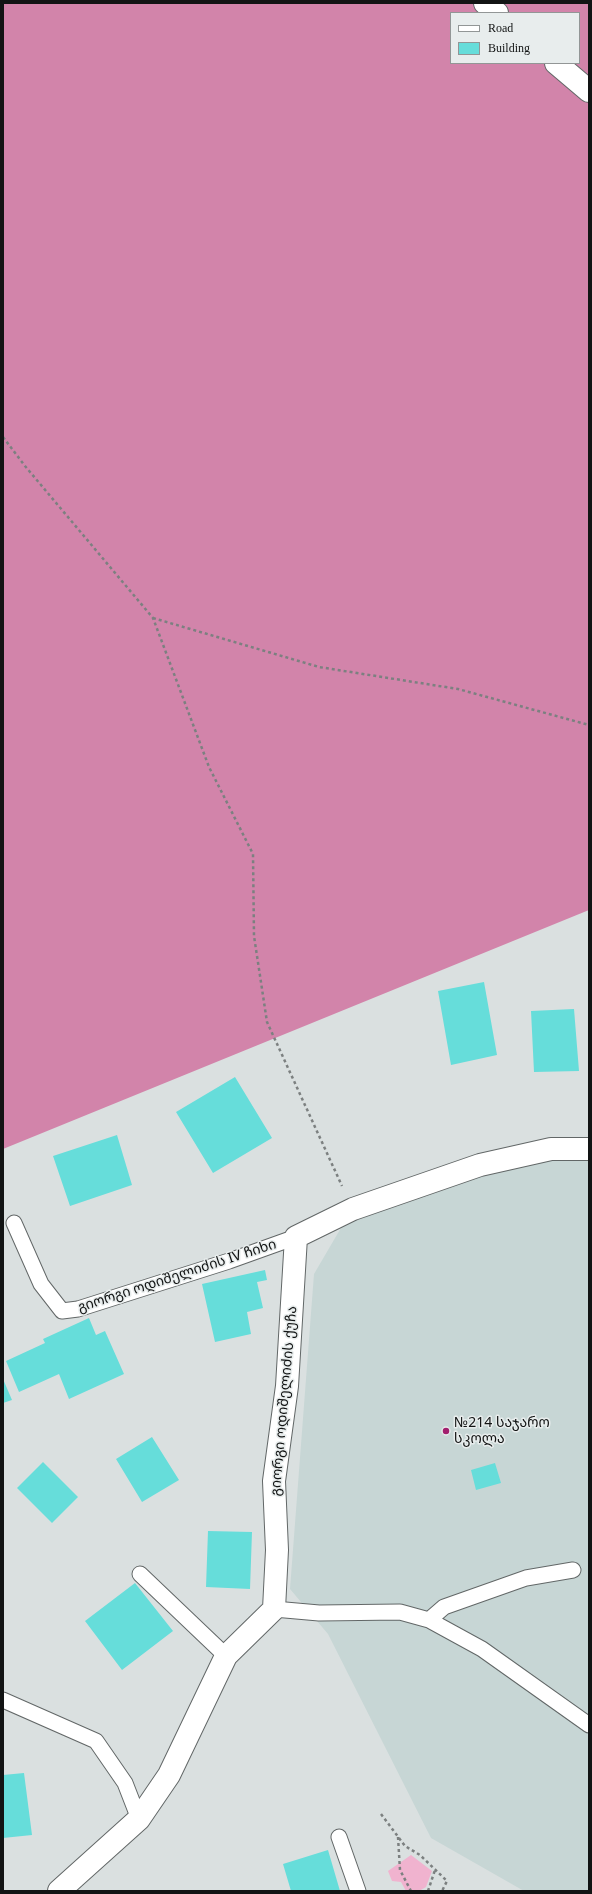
<!DOCTYPE html>
<meta charset="utf-8">
<style>
body{margin:0}
#map{position:relative;width:592px;height:1894px;overflow:hidden;background:#dae0e0;font-family:Georgia,serif}
canvas{display:block}
.frame{position:absolute;inset:0;border:4px solid #121414;pointer-events:none}
.legend{position:absolute;left:450px;top:12px;width:130px;height:52px;box-sizing:border-box;background:#e8eded;border:1px solid #929696;margin:0;padding:5px 7px;list-style:none;font-size:12px;color:#121414}
.legend li{display:flex;align-items:center;gap:8px;height:20px}
.legend b{width:20px;border:1px solid #929696}
</style>
<div id="map">
<canvas width="592" height="1894"></canvas>
<div class="frame"></div>
<ul class="legend">
<li><b style="height:5px;background:#fff"></b>Road</li>
<li><b style="height:11px;background:#66ddda"></b>Building</li>
</ul>
</div>
<script>
const ctx = document.querySelector('canvas').getContext('2d');
ctx.lineJoin = 'round';
function paint(path, color) { ctx.fillStyle = color; ctx.fill(path, 'evenodd'); }
const shape = rows => new Path2D(rows.map(r => 'M' + r).join(''));
function trace(path, color, width, dash) { ctx.strokeStyle = color; ctx.lineWidth = width; ctx.lineCap = dash ? 'butt' : 'round'; ctx.setLineDash(dash || []); ctx.stroke(path); }
function write(font, color, halo, rows, align = 'center') {
  ctx.font = font + ' Georgia,"Noto Sans Georgian",serif'; ctx.lineWidth = 3; ctx.setLineDash([]); ctx.textBaseline = 'middle'; ctx.strokeStyle = halo; ctx.fillStyle = color; for (const [text, x, y, turn = 0] of rows) {
    ctx.save(); ctx.translate(x, y); ctx.rotate((+turn || 0) * Math.PI / 180); ctx.textAlign = isNaN(turn) ? turn : align; if (halo) ctx.strokeText(text, 0, 0); ctx.fillText(text, 0, 0); ctx.restore();
  }
}
const built = shape([
 [535,1158,589,1159,589,1891,524,1891,431,1838,328,1634,290,1589,314,1274,345,1221]
]);
const green = shape([
 [411,1855,432,1871,426,1887,419,1891,406,1891,401,1882,392,1881,388,1871]
]);
const forest = shape([
 [3,3,589,3,589,910,3,1149],
 [451,13,579,13,579,63,451,63]
]);
const building = shape([
 [484,982,497,1055,451,1065,438,991],
 [574,1009,579,1071,534,1072,531,1011],
 [235,1077,272,1138,213,1173,176,1112],
 [117,1135,132,1185,70,1206,53,1156],
 [265,1270,267,1280,257,1282,263,1308,247,1312,251,1334,215,1342,202,1284],
 [89,1318,96,1335,105,1331,124,1374,69,1399,59,1374,19,1392,6,1361,45,1343,43,1339],
 [3,1379,12,1400,3,1403],
 [152,1437,179,1480,142,1502,116,1459],
 [43,1462,78,1497,52,1523,17,1488],
 [495,1463,501,1483,476,1490,471,1470],
 [208,1531,252,1532,250,1589,206,1587],
 [135,1583,173,1631,122,1670,85,1621],
 [24,1773,32,1835,3,1838,3,1775],
 [328,1850,340,1891,291,1891,283,1864]
]);
const path = shape([
 [3,437,25,466,153,618,209,767,253,854,254,936,267,1022,342,1186],
 [153,618,319,667,458,689,589,725],
 [381,1814,405,1846,420,1855,447,1881,442,1891],
 [398,1837,400,1870,411,1891],
 [428,1891,435,1870]
]);
const service = shape([
 [14,1223,41,1284,62,1311,78,1309,229,1261,296,1237],
 [140,1574,226,1656],
 [274,1609,319,1613,400,1612,429,1620,482,1649,589,1725],
 [429,1620,444,1607,526,1578,573,1570],
 [3,1700,96,1741,125,1783,139,1819],
 [339,1837,358,1891]
]);
const minor = shape([
 [485,3,497,13],
 [556,63,589,91],
 [59,1891,139,1819,169,1775,226,1656,274,1609,277,1550,274,1481,287,1386,296,1237,353,1209,480,1165,551,1149,589,1149]
]);
const markers = [
 [446,1431,4,"#a21f6e"]
];
const streetNames = [
 ["გიორგი ოდიშელიძის IV ჩიხი",177,1276,-18],
 ["გიორგი ოდიშელიძის ქუჩა",284,1401,-85]
];
const poiNames = [
 ["№214 საჯარო",454,1423],
 ["სკოლა",454,1439]
];
paint(built, '#c7d6d5');
paint(green, '#f0b3cf');
paint(forest, '#d284aa');
paint(building, '#66ddda');
trace(service, '#626767', 17);
trace(minor, '#626767', 24);
trace(path, '#7c8080', 2.5, [3, 3]);
trace(service, '#fff', 15);
trace(minor, '#fff', 22);
for (const [x, y, r, color] of markers) { const dot = new Path2D(); dot.arc(x, y, r, 0, 2 * Math.PI); ctx.fillStyle = color; ctx.fill(dot); trace(dot, '#e8eded', 1.5); }
write('14px', '#121414', '#e8eded', streetNames);
write('14px', '#121414', '#e8eded', poiNames, 'left');
</script>
